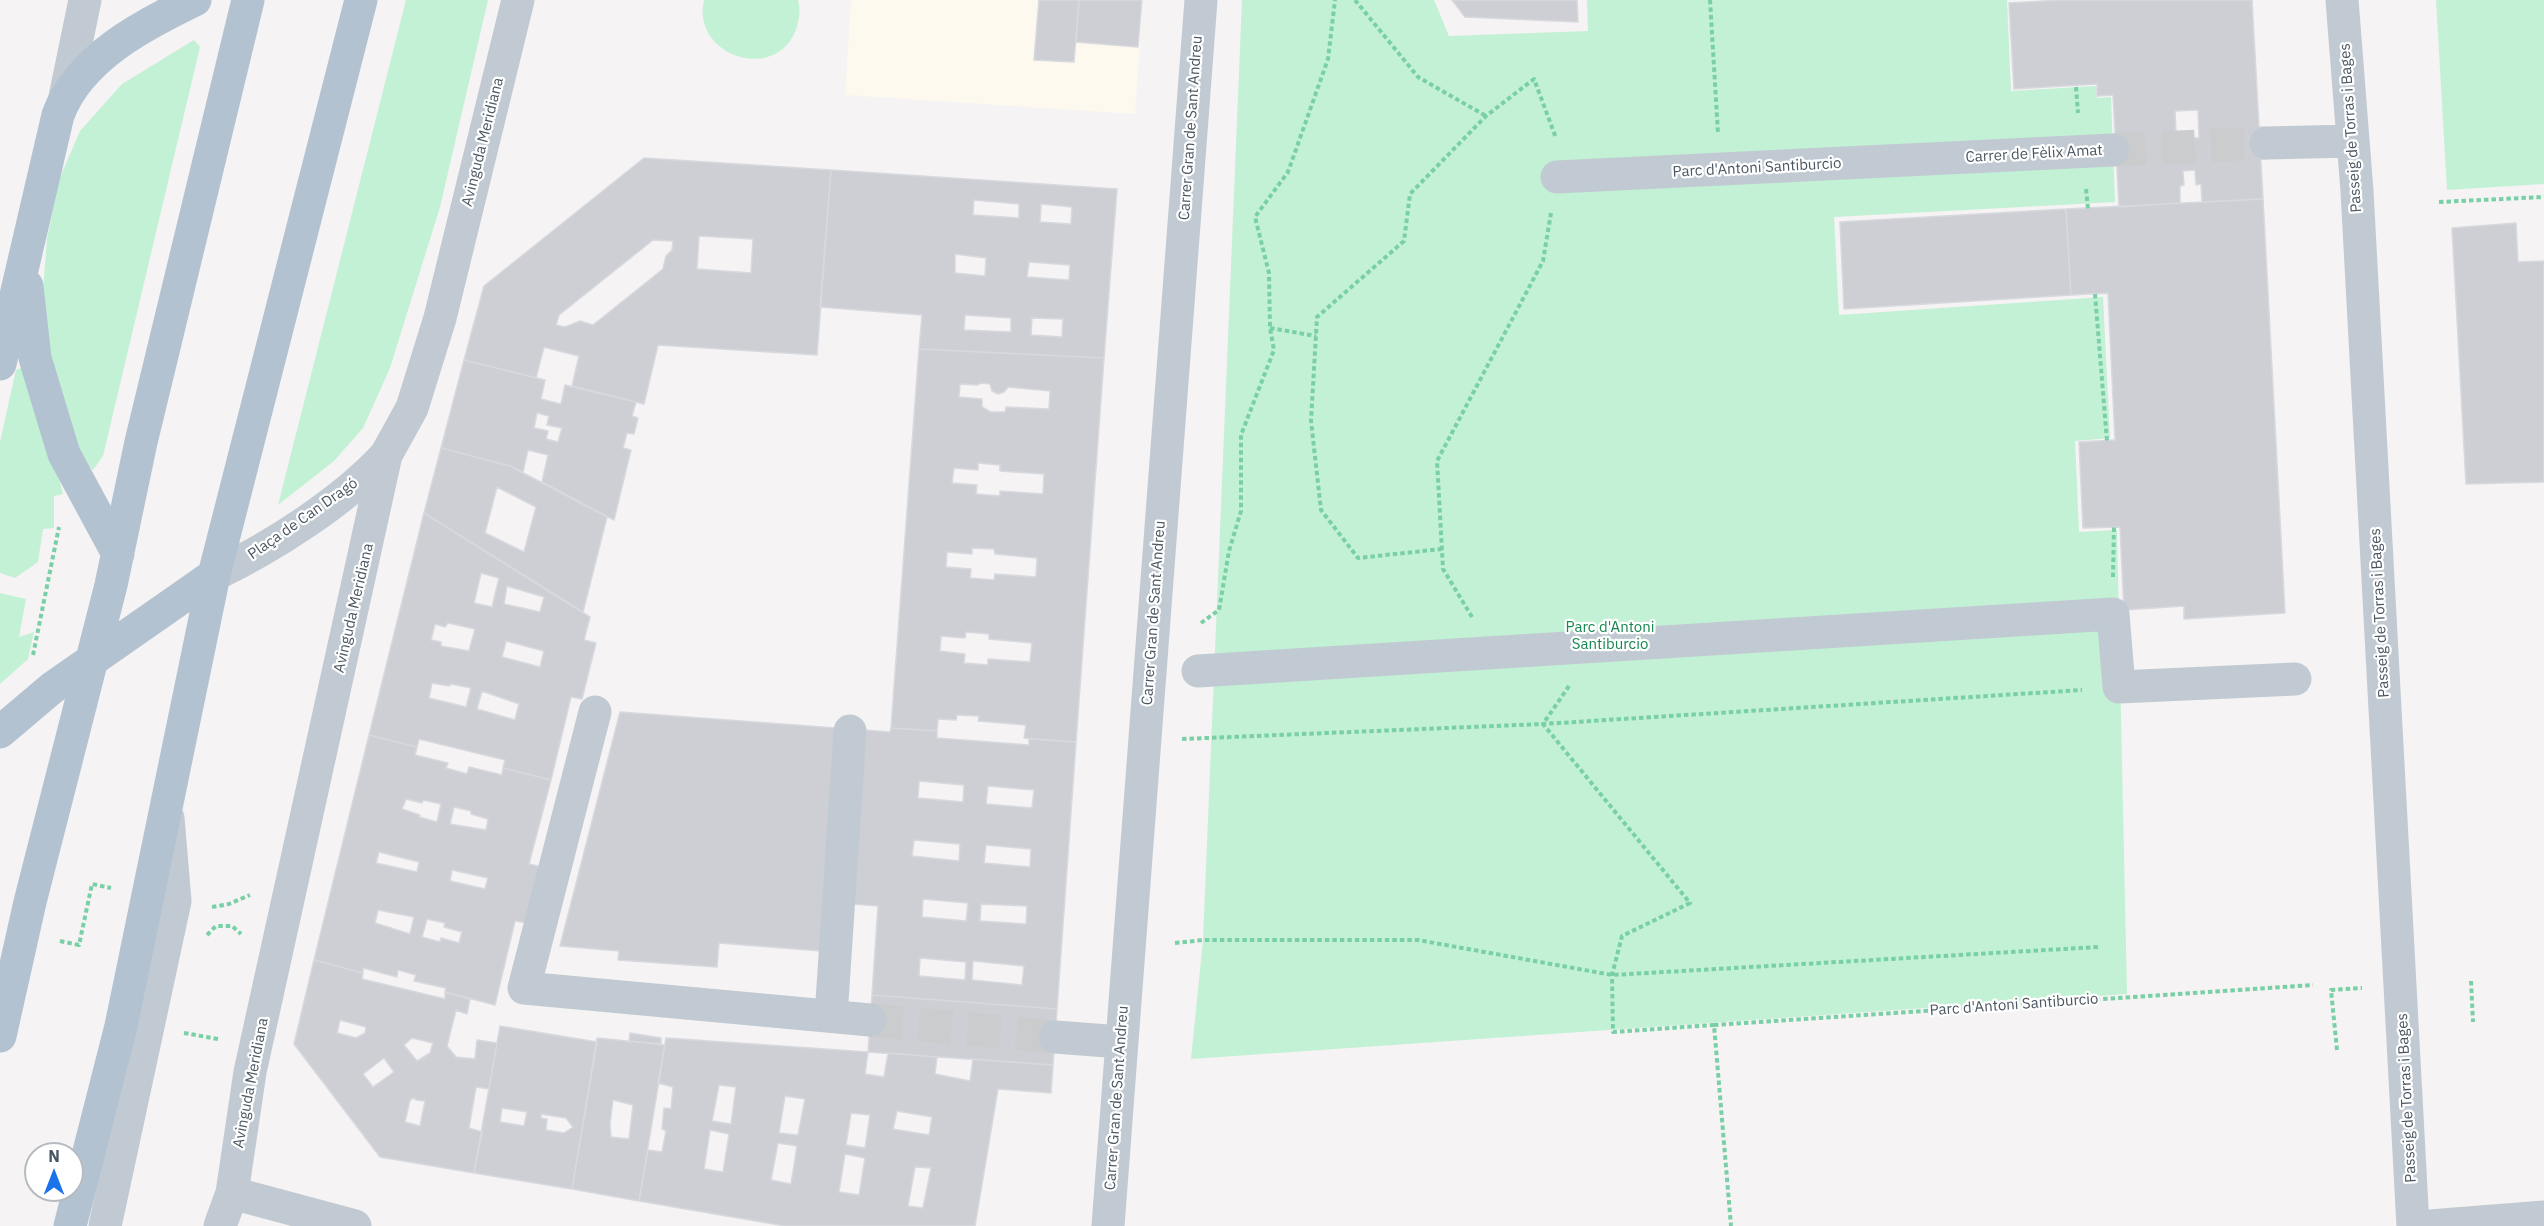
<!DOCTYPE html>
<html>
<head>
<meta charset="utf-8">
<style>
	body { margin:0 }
	#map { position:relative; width:2544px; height:1226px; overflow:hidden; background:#f5f3f3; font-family:"IBM Plex Sans",sans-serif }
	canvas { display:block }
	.north { position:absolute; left:24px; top:1142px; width:60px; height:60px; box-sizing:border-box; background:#fff; border:2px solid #b7bbc0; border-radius:50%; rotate:0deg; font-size:16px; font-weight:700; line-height:24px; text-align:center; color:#4a5661 }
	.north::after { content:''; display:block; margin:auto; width:21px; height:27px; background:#1a73e8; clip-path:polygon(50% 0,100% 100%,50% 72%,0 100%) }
</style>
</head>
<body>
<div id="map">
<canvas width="2544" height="1226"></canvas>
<div class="north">N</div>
</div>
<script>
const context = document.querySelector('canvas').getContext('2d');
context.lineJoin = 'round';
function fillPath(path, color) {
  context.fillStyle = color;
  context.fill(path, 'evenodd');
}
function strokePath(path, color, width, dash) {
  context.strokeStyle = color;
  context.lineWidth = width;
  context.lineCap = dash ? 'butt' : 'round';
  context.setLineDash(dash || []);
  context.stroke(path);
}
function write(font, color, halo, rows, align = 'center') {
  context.font = font + ' "IBM Plex Sans",sans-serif';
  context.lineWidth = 4.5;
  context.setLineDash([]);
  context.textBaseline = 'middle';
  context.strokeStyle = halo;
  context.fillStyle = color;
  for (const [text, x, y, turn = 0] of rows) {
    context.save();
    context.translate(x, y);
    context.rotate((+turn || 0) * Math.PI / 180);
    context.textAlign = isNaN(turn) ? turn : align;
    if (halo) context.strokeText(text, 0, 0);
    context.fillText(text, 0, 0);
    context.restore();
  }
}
const commercial = new Path2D(`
	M 851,0 L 1143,0 L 1135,114 L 845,95 Z`);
const green = new Path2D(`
	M 406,0 L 488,0 L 440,207 L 390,368 L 363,428 L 334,461 L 278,505 Z
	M 704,0 L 798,0 C 801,11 799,22 795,32 C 773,83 691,55 704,0 Z
	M 1242,0 L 1434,0 L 1449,36 L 1588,31 L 1587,0 L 2007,0 L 2011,91 L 2096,86 L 2097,98 L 2111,97 L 2115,202 L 1834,217 L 1839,315 L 2103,297 L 2110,438 L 2075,441 L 2079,532 L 2117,530 L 2127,994 L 1191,1059 L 1203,940 Z
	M 2436,0 L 2544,0 L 2544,184 L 2447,190 Z
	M 194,40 L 200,47 L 103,456 L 93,470 L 84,463 L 65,420 L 41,317 L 47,239 L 59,180 L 80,131 L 122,84 Z
	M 23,367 L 57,470 L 63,494 L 54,496 L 54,528 L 43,529 L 38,562 L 15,578 L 0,573 L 0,442 L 16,370 Z
	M 0,593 L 26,599 L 19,637 L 34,632 L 28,659 L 0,684 Z`);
const building = new Path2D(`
	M 1039,0 L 1079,0 L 1074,62 L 1034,60 Z
	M 1079,0 L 1142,0 L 1138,47 L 1076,42 Z
	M 1452,0 L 1577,0 L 1578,22 L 1465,17 Z
	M 2062,0 L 2252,0 L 2263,199 L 2202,202 L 2201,184 L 2196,185 L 2195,170 L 2183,171 L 2184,185 L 2180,186 L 2180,203 L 2119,207 L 2113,95 L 2097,96 L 2097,84 L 2014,89 L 2009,3 ZM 2198,110 L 2199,138 L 2194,138 L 2194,152 L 2177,153 L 2175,111 Z
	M 644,158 L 831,170 L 817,355 L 658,345 L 644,404 L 572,386 L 579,356 L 555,350 L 544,347 L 536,378 L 464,360 L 484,286 ZM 699,236 L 753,239 L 751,273 L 697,269 ZM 653,240 L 673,241 L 672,250 L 666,256 L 663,269 L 593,325 L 580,321 L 565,327 L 556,325 L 559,315 Z
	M 831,170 L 1117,189 L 1104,358 L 919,349 L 922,315 L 820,307 ZM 974,200 L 1019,204 L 1019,218 L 973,215 ZM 1041,204 L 1072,207 L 1071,224 L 1040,222 ZM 955,254 L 986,258 L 985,276 L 955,273 ZM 1029,262 L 1070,265 L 1069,280 L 1027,277 ZM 965,315 L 1011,318 L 1011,332 L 964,330 ZM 1032,318 L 1063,319 L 1062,337 L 1031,335 Z
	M 2263,199 L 2285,613 L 2184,619 L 2184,606 L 2124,610 L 2120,527 L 2083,528 L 2079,442 L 2115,440 L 2108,293 L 2071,295 L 2066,209 Z
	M 2066,209 L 2071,295 L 1844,309 L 1840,222 Z
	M 2516,223 L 2518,262 L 2544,261 L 2544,482 L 2466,484 L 2452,228 Z
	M 919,349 L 1104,358 L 1076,742 L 1024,738 L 1026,725 L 978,721 L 979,716 L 957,715 L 956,720 L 938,719 L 937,731 L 891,728 ZM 981,383 L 990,384 L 992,391 L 998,394 L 1004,392 L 1008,387 L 1050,391 L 1049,409 L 1006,407 L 1005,412 L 991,412 L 982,407 L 982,399 L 959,397 L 960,384 L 977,385 ZM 978,463 L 1000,465 L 1000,471 L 1044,474 L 1043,494 L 1000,491 L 1000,496 L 976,494 L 977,485 L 952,483 L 954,468 L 978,470 ZM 972,548 L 994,549 L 995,554 L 1037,558 L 1036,577 L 995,574 L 994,580 L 970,578 L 971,569 L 946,567 L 947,552 L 972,554 ZM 966,632 L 989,634 L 989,639 L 1032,643 L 1030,662 L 988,659 L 988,665 L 964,663 L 965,654 L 940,651 L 941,636 L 965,638 Z
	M 464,360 L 545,380 L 541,399 L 561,404 L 565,385 L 636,402 L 632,416 L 638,418 L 634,434 L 627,433 L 623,448 L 631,450 L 614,520 L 542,482 L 548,455 L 528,450 L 523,472 L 510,466 L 441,448 ZM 537,413 L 549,416 L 547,425 L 562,428 L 558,442 L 546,439 L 548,431 L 534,428 Z
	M 441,448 L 510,466 L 607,517 L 583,612 L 424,513 ZM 497,487 L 536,507 L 524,552 L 485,533 Z
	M 424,513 L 590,617 L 584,640 L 596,643 L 582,699 L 571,697 L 551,780 L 503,768 L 505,760 L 419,739 L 417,747 L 369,735 ZM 481,573 L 499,578 L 492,607 L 474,603 ZM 507,586 L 544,597 L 540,612 L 504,604 ZM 448,623 L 475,629 L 469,651 L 441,646 L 441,642 L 431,640 L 435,624 L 445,627 ZM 506,641 L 544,651 L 540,667 L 502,657 ZM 432,683 L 449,686 L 451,684 L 471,688 L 466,707 L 429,698 ZM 482,691 L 519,704 L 515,720 L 477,709 Z
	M 620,712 L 836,728 L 821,951 L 719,943 L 717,967 L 618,960 L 619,951 L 560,946 Z
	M 891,728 L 937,731 L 937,738 L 1029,745 L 1029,739 L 1076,742 L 1057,1009 L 872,995 L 878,906 L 852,904 L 864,730 L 890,732 ZM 919,781 L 964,785 L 963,802 L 918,798 ZM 988,786 L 1034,790 L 1032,808 L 986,804 ZM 914,840 L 960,844 L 959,861 L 912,856 ZM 986,845 L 1031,849 L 1030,867 L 984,863 ZM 923,899 L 968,903 L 966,921 L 922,917 ZM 981,904 L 1027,906 L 1026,924 L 980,921 ZM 920,958 L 966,962 L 965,980 L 919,976 ZM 973,961 L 1024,966 L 1022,985 L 972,980 Z
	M 369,735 L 417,747 L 415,755 L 448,763 L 446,768 L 467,774 L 469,767 L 502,775 L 503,768 L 551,780 L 529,864 L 542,867 L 528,923 L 515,921 L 495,1005 L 445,992 L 446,988 L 414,981 L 416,975 L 398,970 L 397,977 L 363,968 L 363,973 L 314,960 ZM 406,799 L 422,803 L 423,800 L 441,804 L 437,822 L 419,817 L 420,815 L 402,809 ZM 454,807 L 471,811 L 471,814 L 488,819 L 486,830 L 450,824 ZM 379,852 L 419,862 L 417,872 L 376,863 ZM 452,870 L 488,878 L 485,889 L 450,881 ZM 378,910 L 414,917 L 410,934 L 375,923 ZM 427,919 L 445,923 L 444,927 L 462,932 L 459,943 L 441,938 L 440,942 L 422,937 Z
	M 314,960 L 363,973 L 362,979 L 445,999 L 445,992 L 470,999 L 467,1014 L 456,1010 L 447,1046 L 456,1057 L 475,1059 L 477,1040 L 497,1043 L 489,1089 L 476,1087 L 469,1128 L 482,1132 L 474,1173 L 380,1157 L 294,1044 ZM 340,1020 L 366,1027 L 365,1033 L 356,1038 L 337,1033 ZM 412,1038 L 433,1043 L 430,1053 L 417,1061 L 404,1045 ZM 384,1058 L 394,1072 L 373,1087 L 363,1074 ZM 414,1098 L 416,1100 L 425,1101 L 420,1126 L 405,1122 L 410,1100 Z
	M 872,995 L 1057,1009 L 1053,1065 L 868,1052 Z
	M 500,1026 L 597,1042 L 572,1189 L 474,1173 ZM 502,1108 L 527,1112 L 524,1126 L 500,1122 ZM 541,1114 L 566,1118 L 573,1127 L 564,1133 L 546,1130 L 547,1119 L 541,1118 Z
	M 630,1033 L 661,1038 L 661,1044 L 629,1041 Z
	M 597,1038 L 665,1045 L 639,1201 L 572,1189 ZM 613,1100 L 633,1105 L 629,1139 L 611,1137 L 610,1124 Z
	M 666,1038 L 868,1052 L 865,1074 L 884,1077 L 888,1053 L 937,1057 L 935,1074 L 970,1081 L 973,1059 L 1053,1065 L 1051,1093 L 998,1089 L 975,1226 L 785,1226 L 639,1201 L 648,1150 L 662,1152 L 666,1131 L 662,1129 L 664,1108 L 671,1109 L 673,1087 L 658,1083 ZM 719,1085 L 736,1087 L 731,1124 L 712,1121 ZM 785,1096 L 805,1099 L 798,1135 L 779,1133 ZM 897,1111 L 932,1117 L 929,1135 L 893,1129 ZM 851,1113 L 870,1115 L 865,1148 L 846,1145 ZM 710,1130 L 729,1134 L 723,1172 L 704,1169 ZM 778,1143 L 797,1146 L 791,1184 L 771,1180 ZM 845,1154 L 865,1158 L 859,1195 L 839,1192 ZM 915,1167 L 931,1168 L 923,1208 L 908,1206 Z`);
const minorTunnel = new Path2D(`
	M 2113,150 L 2266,143
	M 870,1020 L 1055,1037`);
const path = new Path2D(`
	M 1355,0 L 1418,77 L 1486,116
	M 1710,0 L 1718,133
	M 2076,87 L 2078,113
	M 2086,189 L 2088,209
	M 2439,202 L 2544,197
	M 2095,294 L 2107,441
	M 1270,328 L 1316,336
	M 1442,549 L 1358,558 L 1321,510 L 1311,421 L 1317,317 L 1404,241 L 1410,194 L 1486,116 L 1534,79 L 1556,138
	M 2113,577 L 2114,527
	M 1472,617 L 1443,569 L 1437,461 L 1543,261 L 1551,213
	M 1201,623 L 1219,610 L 1229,551 L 1241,511 L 1241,435 L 1274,350 L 1270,328 L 1269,273 L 1255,217 L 1288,172 L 1328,59 L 1335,0
	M 33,655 L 59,527
	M 1569,686 L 1543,724 L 1690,903 L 1622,936 L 1612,975 L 1613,1032 L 1714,1025 L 1731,1226
	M 1182,739 L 1543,724 L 2082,690
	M 212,907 L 229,904 L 250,895
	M 207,935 L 216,926 L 232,926 L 241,934
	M 60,941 L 79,945 L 92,884 L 111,888
	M 1175,943 L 1203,940 L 1418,940 L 1612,975 L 2098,947
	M 2471,981 L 2473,1022
	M 1714,1025 L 2313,985
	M 184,1033 L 218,1039
	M 2337,1050 L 2331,990 L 2362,988`);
const minor = new Path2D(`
	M 2342,0 L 2357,191 L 2413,1226
	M 65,97 L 85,0
	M 2266,143 L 2352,141
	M 1557,177 L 2113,150
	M 214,575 C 272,547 343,502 386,455
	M 1198,671 L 2113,614 L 2119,687 L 2295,679
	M 595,712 L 524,988 L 870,1020
	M 831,1016 L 850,731
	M 1055,1037 L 1121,1042
	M 232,1193 L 355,1226
	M 105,1226 L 175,901 L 168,818
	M 220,1226 L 232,1193 L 250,1072 L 386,455 L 412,408 L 440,318 L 518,0
	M 1108,1226 L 1201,0
	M 2430,1226 L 2544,1217`);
const major = new Path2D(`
	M 27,286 L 35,358 L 64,454 L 118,554
	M 0,364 L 58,115 C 79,58 143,25 195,0
	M 0,732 L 52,688 L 214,575
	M 0,1036 L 30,902 L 111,585 L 141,442 L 248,0
	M 70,1226 L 121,1026 L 214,575 L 361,0`);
const streetNames = [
	["Carrer Gran de Sant Andreu",1191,128,-86],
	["Passeig de Torras i Bages",2351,128,-94],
	["Avinguda Meridiana",483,142,-76],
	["Carrer de Fèlix Amat",2034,154,-3],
	["Parc d'Antoni Santiburcio",1757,168,-3],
	["Plaça de Can Dragó",303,519,-35],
	["Avinguda Meridiana",354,608,-77],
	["Carrer Gran de Sant Andreu",1154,613,-86],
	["Passeig de Torras i Bages",2380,613,-93],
	["Parc d'Antoni Santiburcio",2014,1005,-4],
	["Avinguda Meridiana",251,1083,-79],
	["Carrer Gran de Sant Andreu",1117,1098,-86],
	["Passeig de Torras i Bages",2407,1098,-93]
];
const parkNames = [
	["Parc d'Antoni",1610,628],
	["Santiburcio",1610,645]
];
fillPath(commercial, '#fdf9ef');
fillPath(green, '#c3f1d5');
fillPath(building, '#cdcfd5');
strokePath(building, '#d7d9de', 1.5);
strokePath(minorTunnel, '#caccce', 33, [33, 16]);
strokePath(path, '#7ad0a6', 4, [4.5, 3]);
strokePath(minor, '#c1cad2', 33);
strokePath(major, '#b3c2d1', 33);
write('15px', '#4a5661', '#fff', streetNames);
write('15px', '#17864f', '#fff', parkNames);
</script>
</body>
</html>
